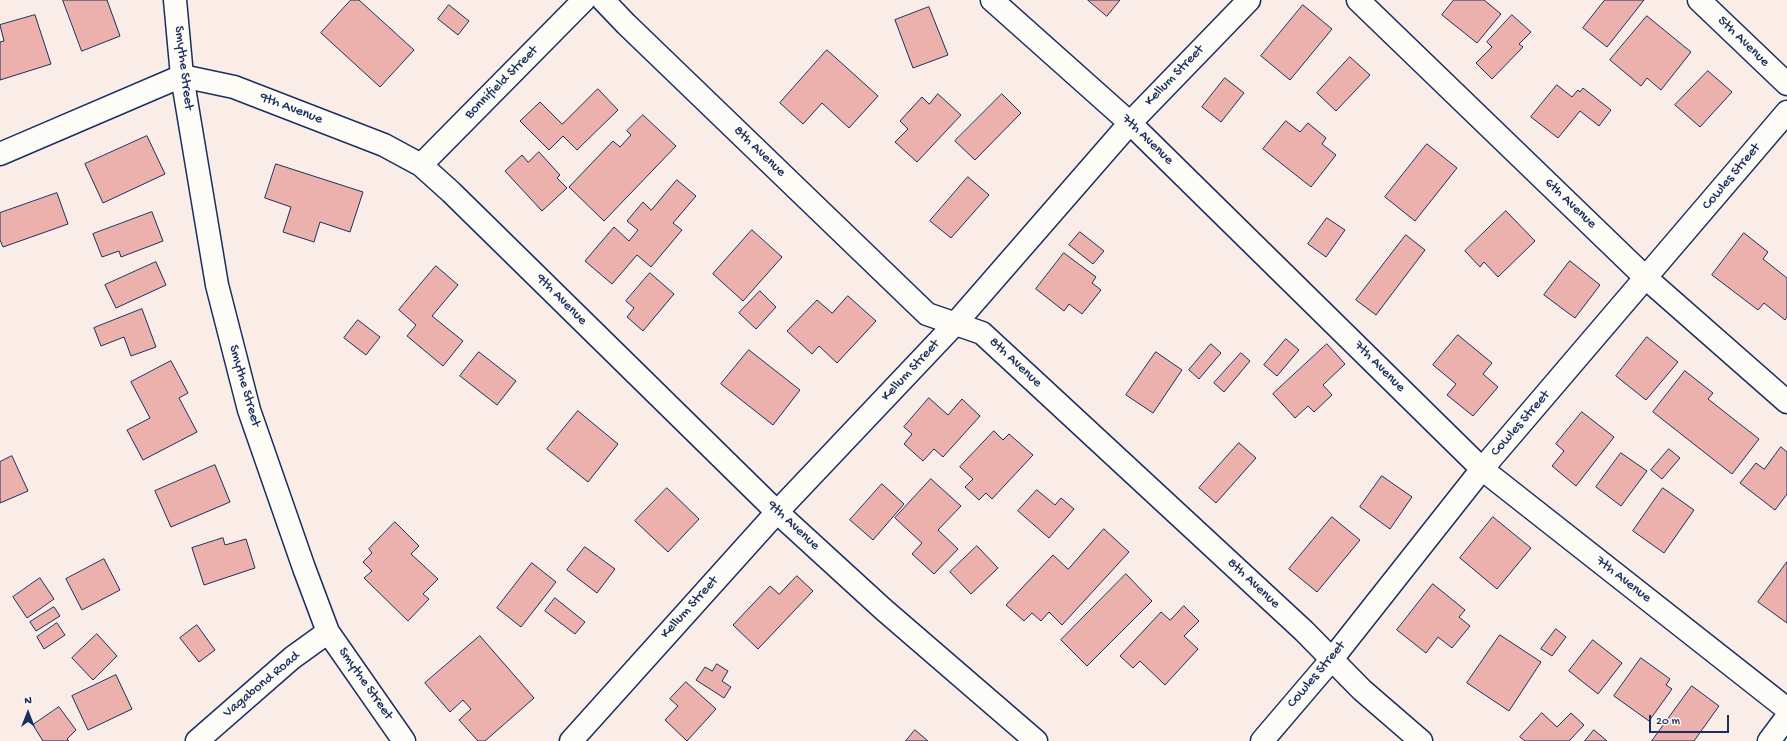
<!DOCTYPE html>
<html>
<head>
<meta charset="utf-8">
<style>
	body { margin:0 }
	#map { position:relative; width:1787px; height:741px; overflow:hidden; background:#faede8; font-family:"Gochi Hand",sans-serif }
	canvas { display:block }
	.north { position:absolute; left:8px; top:693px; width:40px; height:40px; -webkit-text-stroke:3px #fdfcf7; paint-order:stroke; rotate:0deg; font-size:11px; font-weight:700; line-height:16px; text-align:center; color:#1b2f5e }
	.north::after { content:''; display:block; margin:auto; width:14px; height:18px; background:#1b2f5e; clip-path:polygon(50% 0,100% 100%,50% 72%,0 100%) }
	.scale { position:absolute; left:1649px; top:715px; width:80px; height:18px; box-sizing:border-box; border:2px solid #1b2f5e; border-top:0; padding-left:5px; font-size:12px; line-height:14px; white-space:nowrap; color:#1b2f5e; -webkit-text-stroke:3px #fdfcf7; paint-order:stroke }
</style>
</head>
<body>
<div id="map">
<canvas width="1787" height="741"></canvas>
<div class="north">N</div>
<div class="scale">20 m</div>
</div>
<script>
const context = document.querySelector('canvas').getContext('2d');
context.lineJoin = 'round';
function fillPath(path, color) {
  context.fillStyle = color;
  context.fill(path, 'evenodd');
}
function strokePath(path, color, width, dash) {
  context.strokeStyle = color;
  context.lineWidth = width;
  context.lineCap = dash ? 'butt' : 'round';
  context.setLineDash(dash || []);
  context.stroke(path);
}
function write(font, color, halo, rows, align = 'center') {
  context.font = font + ' "Gochi Hand",sans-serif';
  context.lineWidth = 3;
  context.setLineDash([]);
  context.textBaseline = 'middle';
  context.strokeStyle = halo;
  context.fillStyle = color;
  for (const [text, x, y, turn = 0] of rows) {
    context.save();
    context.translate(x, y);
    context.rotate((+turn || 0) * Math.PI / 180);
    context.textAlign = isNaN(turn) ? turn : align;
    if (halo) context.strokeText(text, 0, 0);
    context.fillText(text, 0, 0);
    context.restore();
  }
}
const building = new Path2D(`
	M 63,0 L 107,0 L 120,36 L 82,51 Z
	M 351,0 L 359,0 L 414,50 L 380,87 L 321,33 Z
	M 1088,0 L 1120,0 L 1107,16 Z
	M 1454,0 L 1484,0 L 1501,14 L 1477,43 L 1442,15 Z
	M 1605,0 L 1644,0 L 1607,47 L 1583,28 Z
	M 449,5 L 469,21 L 458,35 L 438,19 Z
	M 1303,5 L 1332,29 L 1290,80 L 1261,56 Z
	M 929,7 L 948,55 L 913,68 L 895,20 Z
	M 35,15 L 51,64 L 0,80 L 0,42 L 4,41 L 0,25 Z
	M 1512,15 L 1531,32 L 1519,44 L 1523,47 L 1492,79 L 1476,63 L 1492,47 L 1487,42 Z
	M 1647,16 L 1691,52 L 1661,90 L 1647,78 L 1641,86 L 1610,60 Z
	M 827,50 L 878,96 L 849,128 L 822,103 L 803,124 L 780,103 Z
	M 1350,57 L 1370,75 L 1336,111 L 1317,93 Z
	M 1708,71 L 1732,92 L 1700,127 L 1675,105 Z
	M 1225,78 L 1244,93 L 1221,122 L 1202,107 Z
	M 1557,85 L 1572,97 L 1578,90 L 1580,92 L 1583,88 L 1611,110 L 1599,126 L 1580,111 L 1558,138 L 1531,117 Z
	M 598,89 L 618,110 L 577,150 L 563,136 L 549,150 L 520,121 L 540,102 L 562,124 Z
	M 938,94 L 961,115 L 917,162 L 895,142 L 908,129 L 900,121 L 922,97 L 929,104 Z
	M 1002,94 L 1021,113 L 975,160 L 955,141 Z
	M 643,115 L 676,146 L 604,221 L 569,187 L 613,141 L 620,147 L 631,135 L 627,131 Z
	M 1286,121 L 1300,132 L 1308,123 L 1326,138 L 1322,144 L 1336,155 L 1311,187 L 1263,149 Z
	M 147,136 L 165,174 L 103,203 L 85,164 Z
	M 1427,144 L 1457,168 L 1415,221 L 1385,197 Z
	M 539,152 L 560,175 L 557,178 L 567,188 L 542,211 L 505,171 L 522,155 L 528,162 Z
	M 276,164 L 363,192 L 350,232 L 320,222 L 314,242 L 283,232 L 291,207 L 265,198 Z
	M 968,177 L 989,195 L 951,238 L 930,221 Z
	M 677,180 L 696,196 L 673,223 L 682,230 L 651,267 L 637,255 L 612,284 L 585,261 L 614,227 L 629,241 L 638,230 L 627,221 L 643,202 L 651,210 Z
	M 57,193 L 68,224 L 3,247 L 0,240 L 0,213 Z
	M 1506,211 L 1535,241 L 1498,277 L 1484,262 L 1480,267 L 1465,251 Z
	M 152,212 L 163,241 L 121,257 L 119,251 L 102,257 L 93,234 Z
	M 1327,218 L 1345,230 L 1326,257 L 1308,244 Z
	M 752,230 L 782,257 L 743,301 L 713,274 Z
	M 1080,232 L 1104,251 L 1093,264 L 1069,245 Z
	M 1744,233 L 1768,252 L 1763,259 L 1787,278 L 1787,317 L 1785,320 L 1764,303 L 1758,310 L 1712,275 Z
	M 1406,235 L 1425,250 L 1376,315 L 1356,300 Z
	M 1064,253 L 1096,277 L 1092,283 L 1101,290 L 1082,314 L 1069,304 L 1064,311 L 1036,289 Z
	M 1570,261 L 1600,285 L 1575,318 L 1544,295 Z
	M 156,262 L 166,285 L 116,308 L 105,285 Z
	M 436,266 L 458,285 L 432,316 L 463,341 L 443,366 L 407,336 L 416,325 L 399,310 Z
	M 650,273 L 674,294 L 643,331 L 627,317 L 634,308 L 626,301 Z
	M 760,291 L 776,307 L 756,329 L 739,313 Z
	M 848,296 L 876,321 L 837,363 L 819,346 L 812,354 L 787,331 L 817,300 L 832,313 Z
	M 142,309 L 156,347 L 131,356 L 124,337 L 101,346 L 94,328 Z
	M 358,320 L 380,337 L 366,355 L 344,338 Z
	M 1458,335 L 1492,363 L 1483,374 L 1498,387 L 1473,416 L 1447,395 L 1456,384 L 1433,365 Z
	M 1647,337 L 1678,362 L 1646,400 L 1616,376 Z
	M 1286,339 L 1299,350 L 1277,376 L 1264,365 Z
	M 1211,344 L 1221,353 L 1199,379 L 1189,370 Z
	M 1327,344 L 1345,364 L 1323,385 L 1332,395 L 1314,412 L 1308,406 L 1295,418 L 1273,394 Z
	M 749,350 L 800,390 L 773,425 L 721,384 Z
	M 479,352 L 516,381 L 497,405 L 460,376 Z
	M 1156,352 L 1182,370 L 1153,413 L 1126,395 Z
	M 1241,353 L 1250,361 L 1224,392 L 1214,383 Z
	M 171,361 L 188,393 L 179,398 L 197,432 L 143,460 L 127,430 L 150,418 L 131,382 Z
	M 1685,371 L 1713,393 L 1708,399 L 1759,439 L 1732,474 L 1653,412 Z
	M 929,398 L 948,415 L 962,399 L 980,416 L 943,457 L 934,449 L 923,461 L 904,444 L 912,434 L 904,427 Z
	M 578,411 L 618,444 L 588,482 L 547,449 Z
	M 1582,412 L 1614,437 L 1576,486 L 1552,466 L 1564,451 L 1556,444 Z
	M 994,431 L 1003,440 L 1009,434 L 1033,455 L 992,499 L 986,493 L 979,500 L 965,487 L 973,479 L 960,467 Z
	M 1239,443 L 1256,458 L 1216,503 L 1199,488 Z
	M 1781,447 L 1787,452 L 1787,494 L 1775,510 L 1740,483 L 1756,463 L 1764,469 Z
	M 1669,449 L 1680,458 L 1662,479 L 1651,470 Z
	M 1621,453 L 1647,471 L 1621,506 L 1596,487 Z
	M 12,456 L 28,491 L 0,503 L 0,462 Z
	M 215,465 L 230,502 L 171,527 L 155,491 Z
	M 1382,476 L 1412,497 L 1390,529 L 1360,507 Z
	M 931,479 L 961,506 L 938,530 L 958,549 L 934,574 L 912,554 L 922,543 L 895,518 Z
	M 882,484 L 904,504 L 873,540 L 850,520 Z
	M 667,488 L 699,519 L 668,552 L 635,521 Z
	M 1663,488 L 1694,510 L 1664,553 L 1633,531 Z
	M 1037,490 L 1055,505 L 1061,498 L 1074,509 L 1049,538 L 1018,511 Z
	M 1332,517 L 1360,540 L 1317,592 L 1289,569 Z
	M 1493,517 L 1531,548 L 1497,589 L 1460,558 Z
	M 395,522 L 419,546 L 411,554 L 438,579 L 423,594 L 429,599 L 408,621 L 364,578 L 372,571 L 363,562 L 372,553 L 369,549 Z
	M 1104,529 L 1129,552 L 1062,625 L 1049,612 L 1041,621 L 1032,613 L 1024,621 L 1006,605 L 1053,555 L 1068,569 Z
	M 223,538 L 225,545 L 246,539 L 255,568 L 204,585 L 192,548 Z
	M 977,546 L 998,568 L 971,594 L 950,572 Z
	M 585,547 L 615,569 L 597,593 L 567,570 Z
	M 104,559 L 120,590 L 82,610 L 66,579 Z
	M 1787,562 L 1787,623 L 1758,602 Z
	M 532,563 L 556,582 L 521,627 L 497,608 Z
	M 1126,574 L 1152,601 L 1087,666 L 1061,640 Z
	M 797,576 L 813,591 L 758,649 L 733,625 L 770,586 L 779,594 Z
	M 40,578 L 54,599 L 27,618 L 13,597 Z
	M 1433,584 L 1465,610 L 1459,617 L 1470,626 L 1452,648 L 1438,637 L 1426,653 L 1397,630 Z
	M 555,598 L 585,622 L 575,634 L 545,611 Z
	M 1184,606 L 1199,621 L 1184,636 L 1198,649 L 1165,685 L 1140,661 L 1133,668 L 1120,656 L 1161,612 L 1170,620 Z
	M 54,607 L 60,616 L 36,631 L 30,622 Z
	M 57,623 L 65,635 L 44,649 L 37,637 Z
	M 197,625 L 215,650 L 199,662 L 180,638 Z
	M 1556,629 L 1566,637 L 1552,656 L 1541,649 Z
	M 97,634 L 117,656 L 93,680 L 72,658 Z
	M 1500,635 L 1541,662 L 1509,711 L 1467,683 Z
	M 480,636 L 534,698 L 485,741 L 478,741 L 459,720 L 471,709 L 463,700 L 450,712 L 425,683 Z
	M 1593,640 L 1622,663 L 1598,694 L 1569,671 Z
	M 1641,658 L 1670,679 L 1666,685 L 1672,689 L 1649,721 L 1614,696 Z
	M 717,664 L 728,671 L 722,681 L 731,687 L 724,698 L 696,680 L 705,667 L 712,671 Z
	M 116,675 L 132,709 L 88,730 L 72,696 Z
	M 686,682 L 716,709 L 687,741 L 665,720 L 678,706 L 670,699 Z
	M 1692,686 L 1719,706 L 1694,741 L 1652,741 Z
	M 59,707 L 76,730 L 67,739 L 69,741 L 43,741 L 33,725 Z
	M 1542,713 L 1557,727 L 1571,713 L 1584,725 L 1569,741 L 1525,741 L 1520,737 Z
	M 915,730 L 928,741 L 906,741 Z
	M 1594,730 L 1607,741 L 1585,741 Z`);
const street = new Path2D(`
	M 175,0 L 182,76 L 217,285 L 249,410 L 304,568 L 328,632 L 404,741
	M 603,0 L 626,24 L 927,314 L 982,333 L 1304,631 L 1362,690 L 1421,741
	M 992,0 L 1130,123 L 1482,469 L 1787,709
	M 1358,0 L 1646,278 L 1787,402
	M 1699,0 L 1787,84
	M 0,154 L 182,76 L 234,87 L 384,145 L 421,165 L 451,192 L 777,512 L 883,609 L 1036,741
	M 421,165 L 584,0
	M 197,741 L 292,658 L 328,632
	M 571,741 L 777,512 L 955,324 L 1130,123 L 1249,0
	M 1769,741 L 1787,717`);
const secondary = new Path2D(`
	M 1262,741 L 1332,659 L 1482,469 L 1787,112`);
const streetNames = [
	["5th Avenue",1743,42,44],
	["Smythe Street",183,68,83],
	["Kellum Street",1175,76,-46],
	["Bonnifield Street",502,83,-45],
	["9th Avenue",291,109,21],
	["7th Avenue",1147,140,44],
	["8th Avenue",759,152,44],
	["Cowles Street",1732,177,-50],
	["6th Avenue",1570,204,44],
	["9th Avenue",561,300,45],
	["8th Avenue",1015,363,43],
	["7th Avenue",1379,367,45],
	["Kellum Street",911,371,-47],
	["Smythe Street",244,386,74],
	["Cowles Street",1521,424,-49],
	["9th Avenue",793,526,43],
	["7th Avenue",1623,580,38],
	["8th Avenue",1253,584,43],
	["Kellum Street",690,608,-48],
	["Cowles Street",1317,675,-50],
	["Smythe Street",365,684,55],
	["Vagabond Road",262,685,-40]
];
fillPath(building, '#ecb1ac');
strokePath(building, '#1b2f5e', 1);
strokePath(street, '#1b2f5e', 25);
strokePath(secondary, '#1b2f5e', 25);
strokePath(street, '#fdfcf7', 22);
strokePath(secondary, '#fdfcf7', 22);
write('14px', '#1b2f5e', '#fdfcf7', streetNames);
</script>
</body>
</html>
